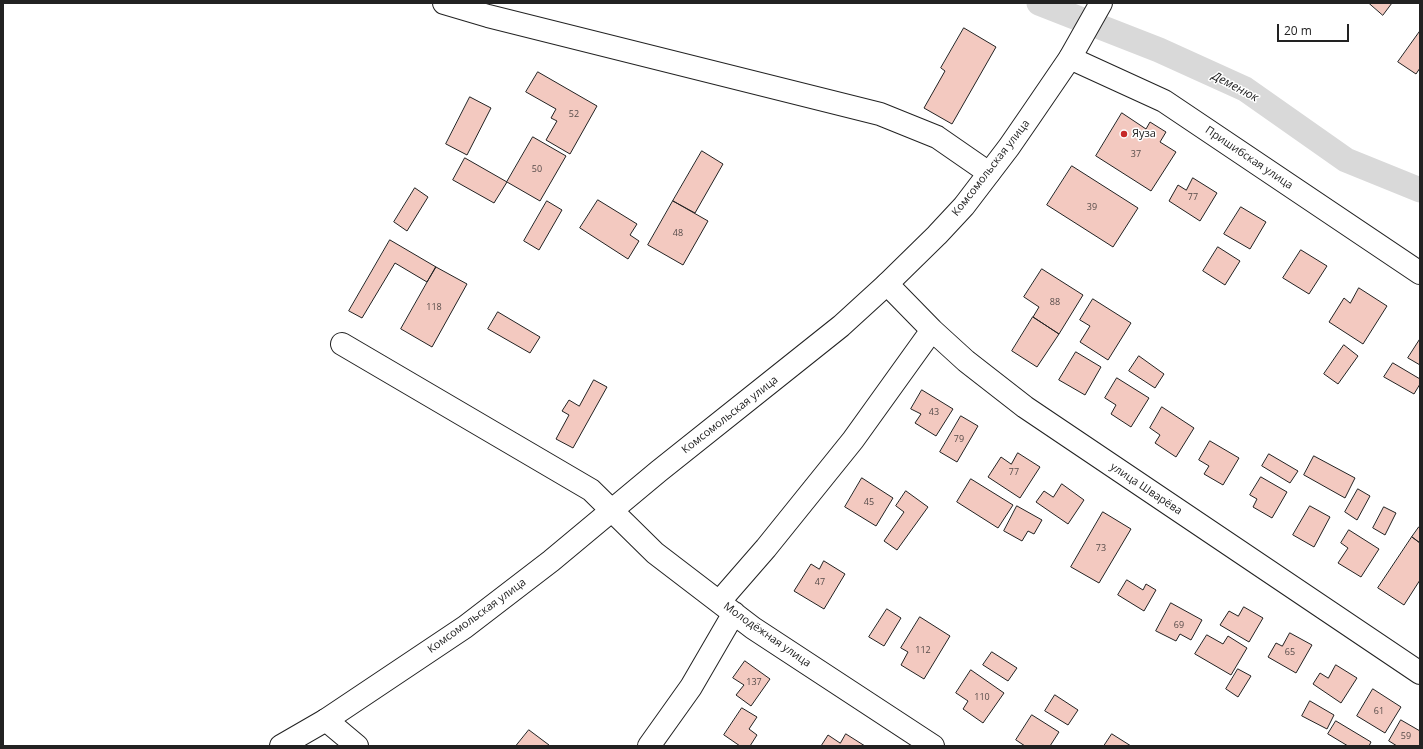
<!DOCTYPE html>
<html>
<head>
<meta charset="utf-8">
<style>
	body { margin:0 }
	#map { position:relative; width:1423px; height:749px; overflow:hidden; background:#fff; font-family:"Open Sans",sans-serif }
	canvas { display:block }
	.frame { position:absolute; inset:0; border:4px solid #222; pointer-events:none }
	.scale { position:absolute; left:1277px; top:24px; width:72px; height:18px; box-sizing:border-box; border:2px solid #222; border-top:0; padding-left:5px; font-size:12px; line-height:14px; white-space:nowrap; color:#222; -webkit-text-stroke:3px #fff; paint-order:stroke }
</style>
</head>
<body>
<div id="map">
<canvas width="1423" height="749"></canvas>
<div class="frame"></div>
<div class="scale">20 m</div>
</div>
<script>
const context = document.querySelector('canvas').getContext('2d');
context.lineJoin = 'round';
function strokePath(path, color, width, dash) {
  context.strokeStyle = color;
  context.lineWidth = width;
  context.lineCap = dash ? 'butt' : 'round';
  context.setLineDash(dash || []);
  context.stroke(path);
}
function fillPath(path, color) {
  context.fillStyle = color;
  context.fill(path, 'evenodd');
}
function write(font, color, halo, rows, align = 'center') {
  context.font = font + ' "Open Sans",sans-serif';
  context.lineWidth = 3;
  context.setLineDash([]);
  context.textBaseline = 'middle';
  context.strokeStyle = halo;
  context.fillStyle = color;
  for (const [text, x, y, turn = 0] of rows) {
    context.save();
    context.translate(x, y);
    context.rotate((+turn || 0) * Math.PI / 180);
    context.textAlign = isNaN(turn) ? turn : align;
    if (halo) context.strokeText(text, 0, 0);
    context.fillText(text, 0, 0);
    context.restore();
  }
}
const canal = new Path2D(`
	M 1039,3 L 1159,50 L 1245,89 L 1346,160 L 1420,190`);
const building = new Path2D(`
	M 1369,3 L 1392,3 L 1383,15 Z
	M 964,28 L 996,47 L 952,124 L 924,108 L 945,71 L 941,68 Z
	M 1420,31 L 1420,68 L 1416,74 L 1398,62 Z
	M 538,72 L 597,106 L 570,154 L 546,140 L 557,121 L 551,118 L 556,109 L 526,92 Z
	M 470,97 L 491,108 L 467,155 L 446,144 Z
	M 1122,113 L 1146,129 L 1150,122 L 1166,132 L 1160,142 L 1176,152 L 1151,191 L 1096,156 Z
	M 533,137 L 566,156 L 540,201 L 507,182 Z
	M 702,151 L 723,164 L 695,213 L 673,201 Z
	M 465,158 L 507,182 L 494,203 L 453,180 Z
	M 1072,166 L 1138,208 L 1113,247 L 1047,205 Z
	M 1193,178 L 1217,193 L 1200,221 L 1169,201 L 1178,185 L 1186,190 Z
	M 415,188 L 428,197 L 407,231 L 394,222 Z
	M 598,200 L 637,224 L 630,235 L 639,241 L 628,259 L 580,228 Z
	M 547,201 L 562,210 L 539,250 L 524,241 Z
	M 673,201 L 708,221 L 683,265 L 648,245 Z
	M 1241,207 L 1266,222 L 1250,249 L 1224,234 Z
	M 390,240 L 436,267 L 427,282 L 395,263 L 362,318 L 349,311 Z
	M 1218,247 L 1240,261 L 1225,285 L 1203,271 Z
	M 1301,250 L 1327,266 L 1309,294 L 1283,278 Z
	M 436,267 L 467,284 L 432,347 L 401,329 Z
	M 1042,269 L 1083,295 L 1059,334 L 1033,317 L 1039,307 L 1024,297 Z
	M 1359,288 L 1387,306 L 1363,344 L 1329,322 L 1344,298 L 1350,303 Z
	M 1093,299 L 1131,323 L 1108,360 L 1080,342 L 1090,326 L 1080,320 Z
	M 498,312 L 540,337 L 530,353 L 488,329 Z
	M 1033,317 L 1059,334 L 1037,367 L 1012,351 Z
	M 1420,339 L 1420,365 L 1408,358 Z
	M 1344,345 L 1358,356 L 1338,384 L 1324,374 Z
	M 1076,352 L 1101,367 L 1085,395 L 1059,380 Z
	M 1139,356 L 1164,374 L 1155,388 L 1129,371 Z
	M 1393,363 L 1420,379 L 1420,384 L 1414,394 L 1384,377 Z
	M 1117,378 L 1149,398 L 1131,427 L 1111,414 L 1116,405 L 1105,398 Z
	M 594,380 L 607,387 L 573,448 L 556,439 L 569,415 L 562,411 L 569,400 L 579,406 Z
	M 922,390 L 953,409 L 936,436 L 915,423 L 921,414 L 911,409 Z
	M 1162,407 L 1194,428 L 1176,457 L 1155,443 L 1160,435 L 1150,428 Z
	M 961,416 L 978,426 L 957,462 L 940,452 Z
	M 1210,441 L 1239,458 L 1223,485 L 1204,474 L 1209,466 L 1199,460 Z
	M 1018,453 L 1040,467 L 1020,498 L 988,477 L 1001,457 L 1011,464 Z
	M 1269,454 L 1298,471 L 1290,483 L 1262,466 Z
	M 1314,456 L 1355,478 L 1345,498 L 1304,475 Z
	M 1261,477 L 1287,492 L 1272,518 L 1253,507 L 1257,499 L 1250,495 Z
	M 862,478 L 893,498 L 876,526 L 845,507 Z
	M 971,479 L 1013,505 L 998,528 L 957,502 Z
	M 1062,484 L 1084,500 L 1068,524 L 1036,502 L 1044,491 L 1053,497 Z
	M 1358,489 L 1370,496 L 1357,520 L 1345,512 Z
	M 906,491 L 928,507 L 897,550 L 884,541 L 904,512 L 896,506 Z
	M 1017,506 L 1042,520 L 1034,534 L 1028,531 L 1022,541 L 1004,531 Z
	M 1310,506 L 1330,517 L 1314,547 L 1293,535 Z
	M 1384,507 L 1396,513 L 1385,535 L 1373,528 Z
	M 1103,512 L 1131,529 L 1099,583 L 1071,567 Z
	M 1419,527 L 1420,527 L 1420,543 L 1412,537 Z
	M 1349,530 L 1379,549 L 1361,577 L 1338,563 L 1348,548 L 1341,543 Z
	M 1412,537 L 1420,543 L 1420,580 L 1404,605 L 1378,588 Z
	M 824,561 L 845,574 L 824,609 L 794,591 L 811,564 L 819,569 Z
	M 1127,580 L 1143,590 L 1146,584 L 1156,590 L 1144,611 L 1118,595 Z
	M 1171,603 L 1202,620 L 1191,640 L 1180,634 L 1176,641 L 1156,631 Z
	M 1244,607 L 1263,618 L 1249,642 L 1220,625 L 1229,611 L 1238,616 Z
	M 887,609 L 901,618 L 884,646 L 869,637 Z
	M 920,617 L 950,636 L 924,679 L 901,665 L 908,652 L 901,648 Z
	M 1290,633 L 1312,645 L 1296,673 L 1268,657 L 1276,643 L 1282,646 Z
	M 1207,635 L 1223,644 L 1228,636 L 1247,648 L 1231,675 L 1195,654 Z
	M 992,652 L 1017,668 L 1008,681 L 983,665 Z
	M 745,661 L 770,679 L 751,706 L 736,695 L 744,685 L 733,678 Z
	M 1336,665 L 1357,678 L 1341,703 L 1313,684 L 1320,673 L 1328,678 Z
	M 1238,669 L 1251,676 L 1238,697 L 1226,689 Z
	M 971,670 L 1004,693 L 983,723 L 963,709 L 968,701 L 956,693 Z
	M 1373,689 L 1401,707 L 1385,733 L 1357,716 Z
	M 1055,695 L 1078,710 L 1068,725 L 1045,711 Z
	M 1310,701 L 1334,715 L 1327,729 L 1302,716 Z
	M 742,708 L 757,717 L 749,729 L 757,735 L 750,746 L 740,746 L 724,735 Z
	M 1032,715 L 1059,732 L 1050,746 L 1025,746 L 1016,740 Z
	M 1401,720 L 1420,731 L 1420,746 L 1397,746 L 1389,741 Z
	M 1336,721 L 1371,742 L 1369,746 L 1348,746 L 1328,734 Z
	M 529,730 L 549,745 L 548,746 L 516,746 Z
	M 846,734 L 865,746 L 821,746 L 828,735 L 840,743 Z
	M 1112,734 L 1131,746 L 1104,746 Z`);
const minor = new Path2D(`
	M 444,3 L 488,16 L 880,114 L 937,137 L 989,173
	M 1070,58 L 1164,101 L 1420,273
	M 887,284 L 932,330 L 966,361 L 1025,407 L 1420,673
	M 342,344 L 591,490 L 655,553 L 753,628 L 933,746
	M 719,602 L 766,548 L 853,440 L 932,330
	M 326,720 L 357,746
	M 649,746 L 691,687 L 734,613`);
const major = new Path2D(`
	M 281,746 L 326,720 L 465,627 L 551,561 L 659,471 L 841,326 L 887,284 L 937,235 L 964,206 L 1009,147 L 1029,118 L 1070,58 L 1101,3`);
const markers = [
	[1124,134,4,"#c62828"]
];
const numberNames = [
	["52",574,114],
	["37",1136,154],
	["50",537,169],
	["77",1193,197],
	["39",1092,207],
	["48",678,233],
	["88",1055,302],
	["118",434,307],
	["43",934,412],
	["79",959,439],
	["77",1014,472],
	["45",869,502],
	["73",1101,548],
	["47",820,582],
	["69",1179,625],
	["112",923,650],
	["65",1290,652],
	["137",754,682],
	["110",982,697],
	["61",1379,711],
	["59",1406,736]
];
const poiNames = [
	["Яуза",1132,134]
];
const streetNames = [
	["Пришибская улица",1249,158,34],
	["Комсомольская улица",991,168,-52],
	["Комсомольская улица",730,415,-38],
	["улица Шварёва",1146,489,34],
	["Комсомольская улица",477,616,-36],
	["Молодёжная улица",767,635,35]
];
const waterNames = [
	["Деменюк",1235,87,28]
];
strokePath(canal, '#d9d9d9', 25);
fillPath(building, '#f3c9c0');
strokePath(building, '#222', 1);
strokePath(minor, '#222', 24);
strokePath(major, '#222', 24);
strokePath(minor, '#fff', 22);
strokePath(major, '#fff', 22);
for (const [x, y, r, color] of markers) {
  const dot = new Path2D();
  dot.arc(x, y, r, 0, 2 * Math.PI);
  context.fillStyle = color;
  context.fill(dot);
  strokePath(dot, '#fff', 1.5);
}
write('9px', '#564c4a', null, numberNames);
write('11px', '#222', '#fff', poiNames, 'left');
write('11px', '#222', '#fff', streetNames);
write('italic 12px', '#222', '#fff', waterNames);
</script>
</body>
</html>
